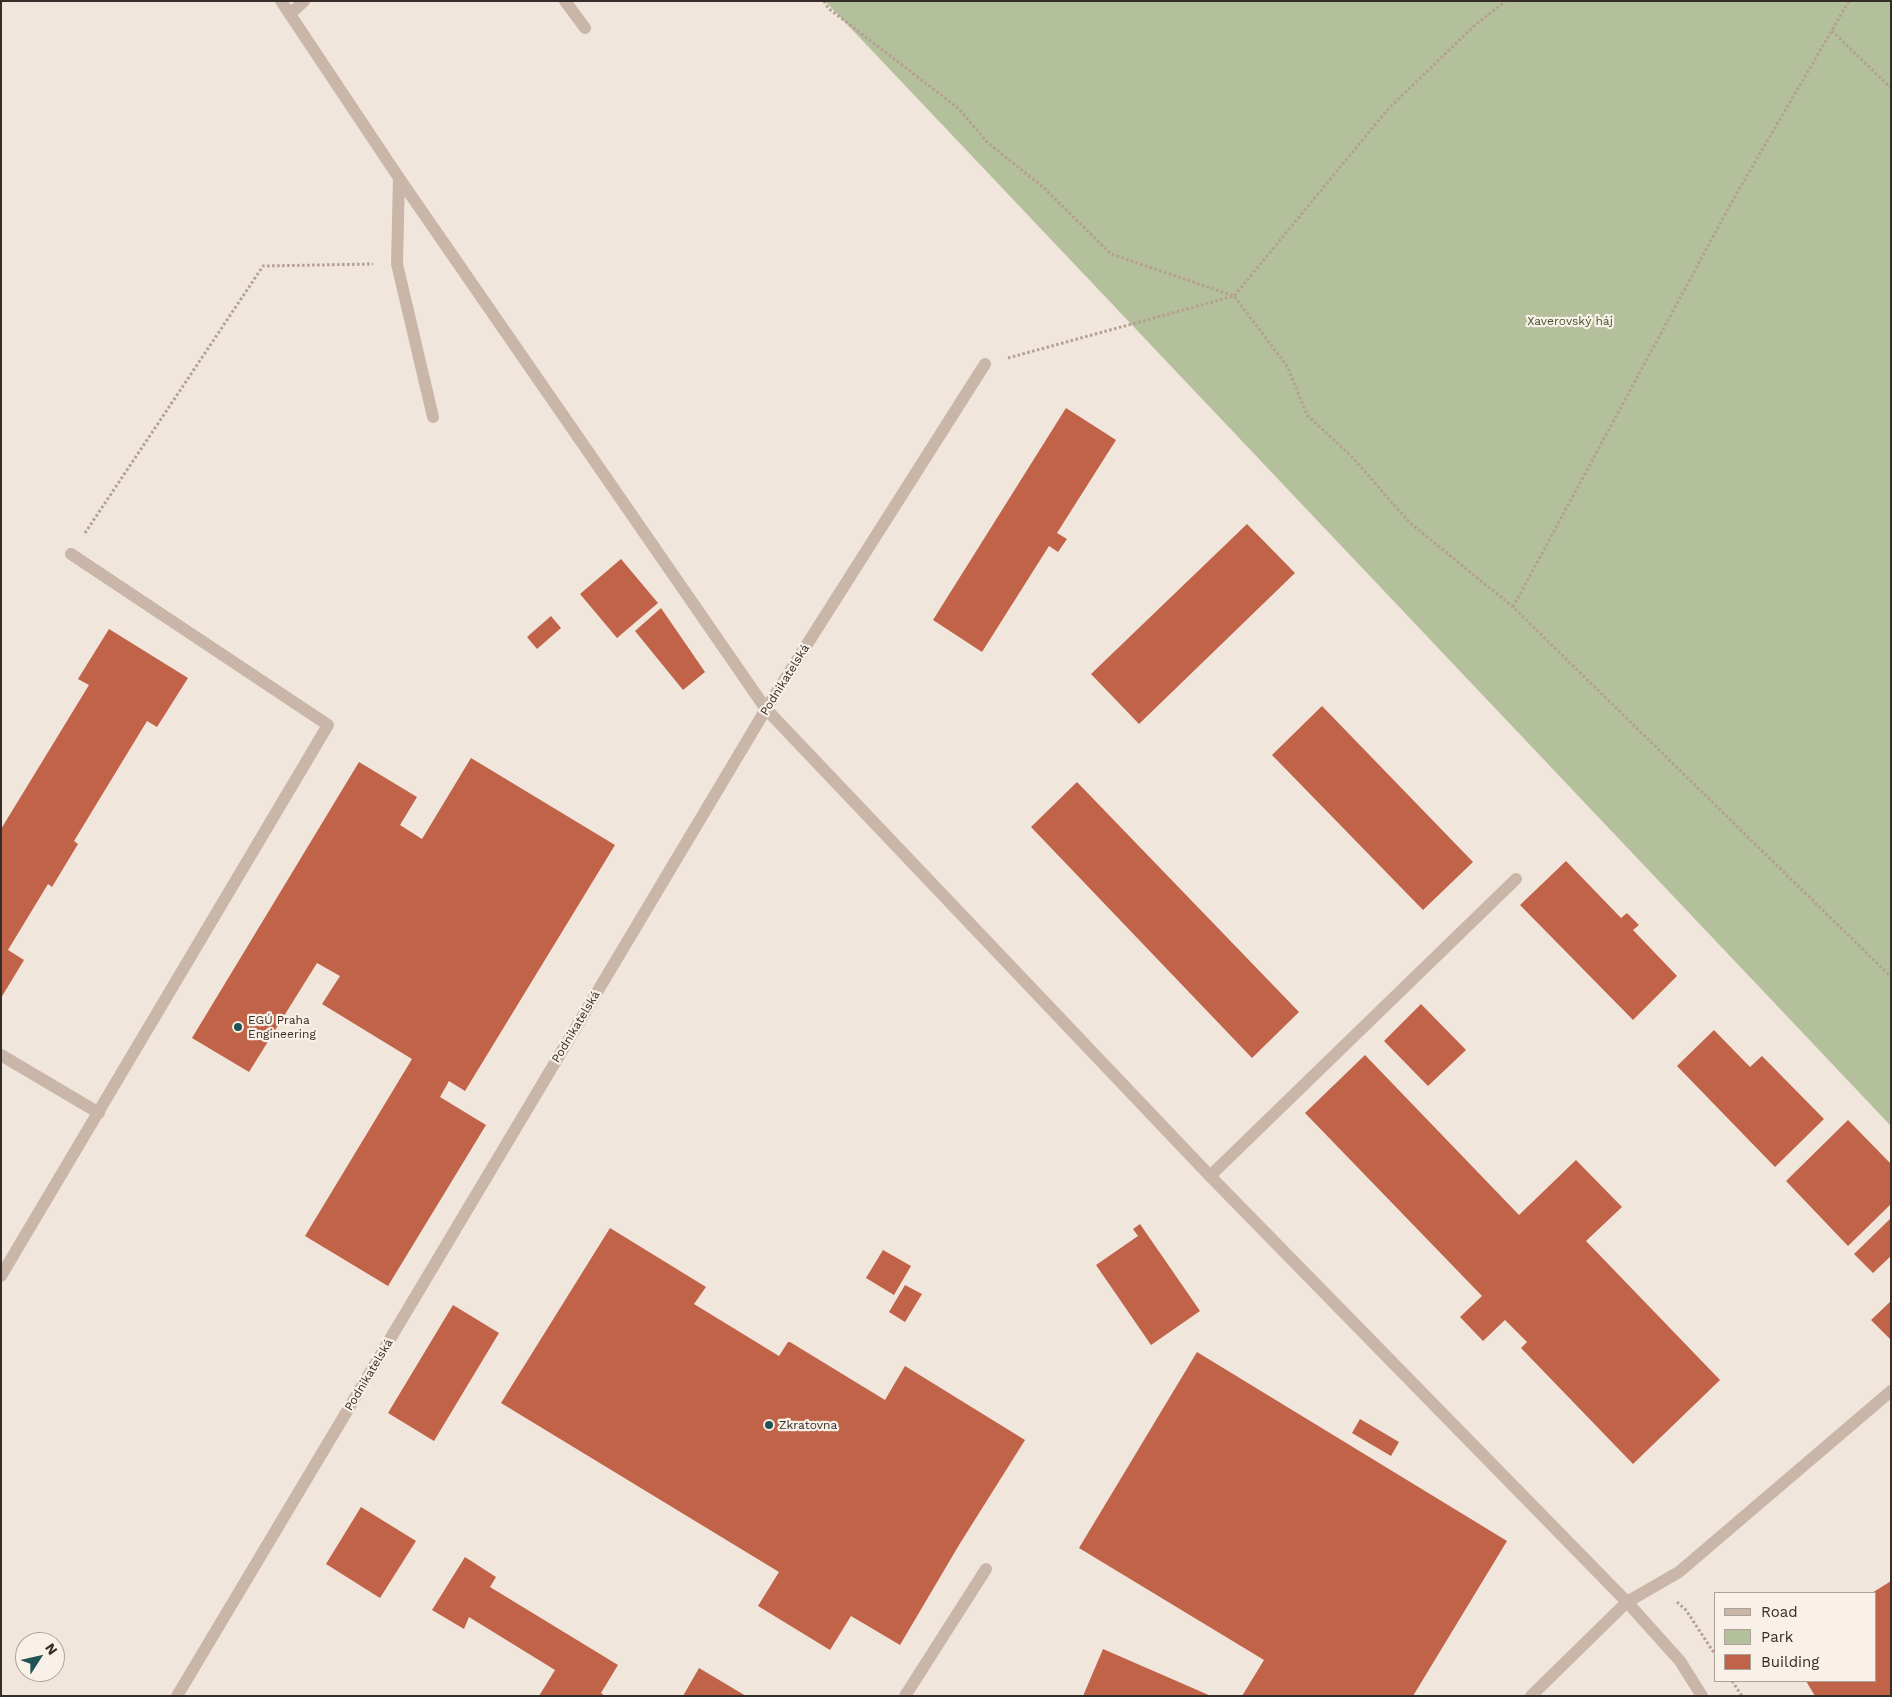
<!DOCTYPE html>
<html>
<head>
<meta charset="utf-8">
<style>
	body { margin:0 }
	#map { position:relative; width:1892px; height:1697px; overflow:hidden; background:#f1e6dc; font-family:"Work Sans",sans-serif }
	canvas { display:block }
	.frame { position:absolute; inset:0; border:2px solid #362c28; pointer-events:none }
	.legend { position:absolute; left:1714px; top:1592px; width:162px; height:90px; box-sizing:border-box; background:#f9f1e8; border:1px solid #aba29b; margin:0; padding:6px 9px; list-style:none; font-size:15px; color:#362c28 }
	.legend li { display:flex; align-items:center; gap:10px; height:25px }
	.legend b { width:25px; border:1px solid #aba29b }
	.north { position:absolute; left:15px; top:1632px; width:50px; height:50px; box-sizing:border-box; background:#f9f1e8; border:1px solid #aba29b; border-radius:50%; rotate:55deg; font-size:14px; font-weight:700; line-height:20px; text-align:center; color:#362c28 }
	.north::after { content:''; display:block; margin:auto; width:18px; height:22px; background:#1f5356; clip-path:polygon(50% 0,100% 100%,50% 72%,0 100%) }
</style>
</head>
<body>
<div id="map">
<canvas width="1892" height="1697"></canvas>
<div class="frame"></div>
<ul class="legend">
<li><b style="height:6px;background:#c9b6a8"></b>Road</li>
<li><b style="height:14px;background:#b4bf9c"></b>Park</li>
<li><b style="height:14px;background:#c16349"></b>Building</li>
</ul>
<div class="north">N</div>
</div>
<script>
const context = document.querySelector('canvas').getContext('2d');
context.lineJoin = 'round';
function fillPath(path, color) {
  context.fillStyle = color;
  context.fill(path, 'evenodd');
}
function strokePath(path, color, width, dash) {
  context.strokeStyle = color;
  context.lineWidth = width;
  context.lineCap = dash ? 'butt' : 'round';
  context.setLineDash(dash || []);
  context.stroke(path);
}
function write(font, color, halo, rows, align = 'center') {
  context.font = font + ' "Work Sans",sans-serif';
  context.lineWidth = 4.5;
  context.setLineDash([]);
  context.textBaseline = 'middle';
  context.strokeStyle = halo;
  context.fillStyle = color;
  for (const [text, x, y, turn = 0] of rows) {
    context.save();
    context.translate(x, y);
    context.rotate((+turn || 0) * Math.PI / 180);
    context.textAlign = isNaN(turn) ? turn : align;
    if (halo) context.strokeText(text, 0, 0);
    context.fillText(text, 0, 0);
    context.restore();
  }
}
const green = new Path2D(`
	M 825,1 L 1891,1 L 1891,1126 Z`);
const building = new Path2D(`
	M 1066,408 L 1116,440 L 1057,533 L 1067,539 L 1058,552 L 1049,546 L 982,652 L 933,620 Z
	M 1247,524 L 1295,573 L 1139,724 L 1091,674 Z
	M 621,559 L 658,603 L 617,638 L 580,594 Z
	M 661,608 L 705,672 L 683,690 L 635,631 Z
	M 551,616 L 561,628 L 537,649 L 527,637 Z
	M 109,629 L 188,678 L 157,727 L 147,721 L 74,841 L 78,844 L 52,887 L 48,884 L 8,950 L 24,960 L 1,998 L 1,829 L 89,685 L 78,679 Z
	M 1322,706 L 1473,862 L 1423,910 L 1272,755 Z
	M 471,758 L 615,845 L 465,1091 L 449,1081 L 440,1097 L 486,1125 L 388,1286 L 305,1236 L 412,1059 L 322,1004 L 340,976 L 317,963 L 249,1072 L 192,1038 L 359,762 L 417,797 L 400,825 L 422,839 Z
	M 1077,782 L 1299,1012 L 1252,1058 L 1031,827 Z
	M 1566,861 L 1621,918 L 1627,913 L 1639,925 L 1633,930 L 1677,976 L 1633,1020 L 1520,905 Z
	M 1421,1004 L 1466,1050 L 1428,1086 L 1384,1041 Z
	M 1714,1030 L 1750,1067 L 1762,1056 L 1824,1119 L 1775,1167 L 1677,1066 Z
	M 1365,1055 L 1519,1215 L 1576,1160 L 1622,1207 L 1586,1241 L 1720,1380 L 1633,1464 L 1521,1348 L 1527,1342 L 1505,1320 L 1483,1341 L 1460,1317 L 1482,1296 L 1305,1113 Z
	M 1848,1120 L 1891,1164 L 1891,1204 L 1848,1246 L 1786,1181 Z
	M 1891,1218 L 1891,1256 L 1873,1273 L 1854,1254 Z
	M 1140,1224 L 1200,1311 L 1151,1345 L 1096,1265 L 1138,1236 L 1133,1229 Z
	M 610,1228 L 706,1287 L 694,1304 L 779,1356 L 788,1342 L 790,1342 L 885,1400 L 905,1366 L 1025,1440 L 959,1545 L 900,1645 L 851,1616 L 830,1650 L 758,1606 L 779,1572 L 501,1403 Z
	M 883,1250 L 911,1266 L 894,1295 L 866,1278 Z
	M 905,1285 L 922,1294 L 905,1322 L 889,1312 Z
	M 1891,1301 L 1891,1340 L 1871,1320 Z
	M 453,1305 L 499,1333 L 434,1441 L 388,1413 Z
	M 1197,1352 L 1507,1541 L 1413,1696 L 1242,1696 L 1264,1660 L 1079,1548 Z
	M 1360,1419 L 1399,1442 L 1391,1456 L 1352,1433 Z
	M 361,1507 L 416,1541 L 380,1598 L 326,1564 Z
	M 465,1557 L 496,1577 L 490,1587 L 618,1665 L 601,1693 L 605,1696 L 539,1696 L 555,1670 L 469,1617 L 464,1629 L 432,1610 Z
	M 1891,1581 L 1891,1696 L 1815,1696 L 1806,1681 L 1876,1681 L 1876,1593 L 1872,1593 Z
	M 1103,1649 L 1211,1696 L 1083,1696 Z
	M 699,1668 L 746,1696 L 683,1696 Z`);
const path = new Path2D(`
	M 824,1 L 828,8 L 958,108 L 988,143 L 1043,187 L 1111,254 L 1234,296 L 1287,366 L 1307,415 L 1353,458 L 1410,523 L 1513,607 L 1891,977
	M 1832,31 L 1891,88
	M 1008,358 L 1234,296 L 1388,109 L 1476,24 L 1506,1
	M 85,533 L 263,266 L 373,264
	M 1513,607 L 1734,198 L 1849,1
	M 1677,1602 L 1686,1610 L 1716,1656
	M 1732,1681 L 1742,1696`);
const minor = new Path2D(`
	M 281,1 L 399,178 L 766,709 L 1210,1176 L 1627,1602 L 1680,1661 L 1702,1696
	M 565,1 L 585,28
	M 290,14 L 304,1
	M 399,178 L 397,264 L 433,417
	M 1,1055 L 99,1113
	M 1210,1176 L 1516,879
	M 1,1276 L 328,725 L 71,554
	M 177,1696 L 766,709 L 985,364
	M 905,1696 L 986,1569
	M 1531,1696 L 1627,1602 L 1679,1572 L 1891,1391`);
const markers = [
	[238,1027,5,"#1f5356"],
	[769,1425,5,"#1f5356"]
];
const parkNames = [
	["Xaverovský háj",1570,321]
];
const streetNames = [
	["Podnikatelská",785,680,-58],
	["Podnikatelská",576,1027,-59],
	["Podnikatelská",369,1375,-59]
];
const poiNames = [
	["EGÚ Praha",248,1020],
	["Engineering",248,1034],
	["Zkratovna",779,1425]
];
fillPath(green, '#b4bf9c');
fillPath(building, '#c16349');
strokePath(path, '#b4a092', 3, [2.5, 2.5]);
strokePath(minor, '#c9b6a8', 12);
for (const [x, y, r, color] of markers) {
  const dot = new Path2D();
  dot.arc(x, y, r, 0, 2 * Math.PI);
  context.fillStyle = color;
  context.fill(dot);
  strokePath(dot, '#f9f1e8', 2);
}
write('12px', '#46532d', '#f9f1e8', parkNames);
write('12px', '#362c28', '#f9f1e8', streetNames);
write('12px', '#362c28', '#f9f1e8', poiNames, 'left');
</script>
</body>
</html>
